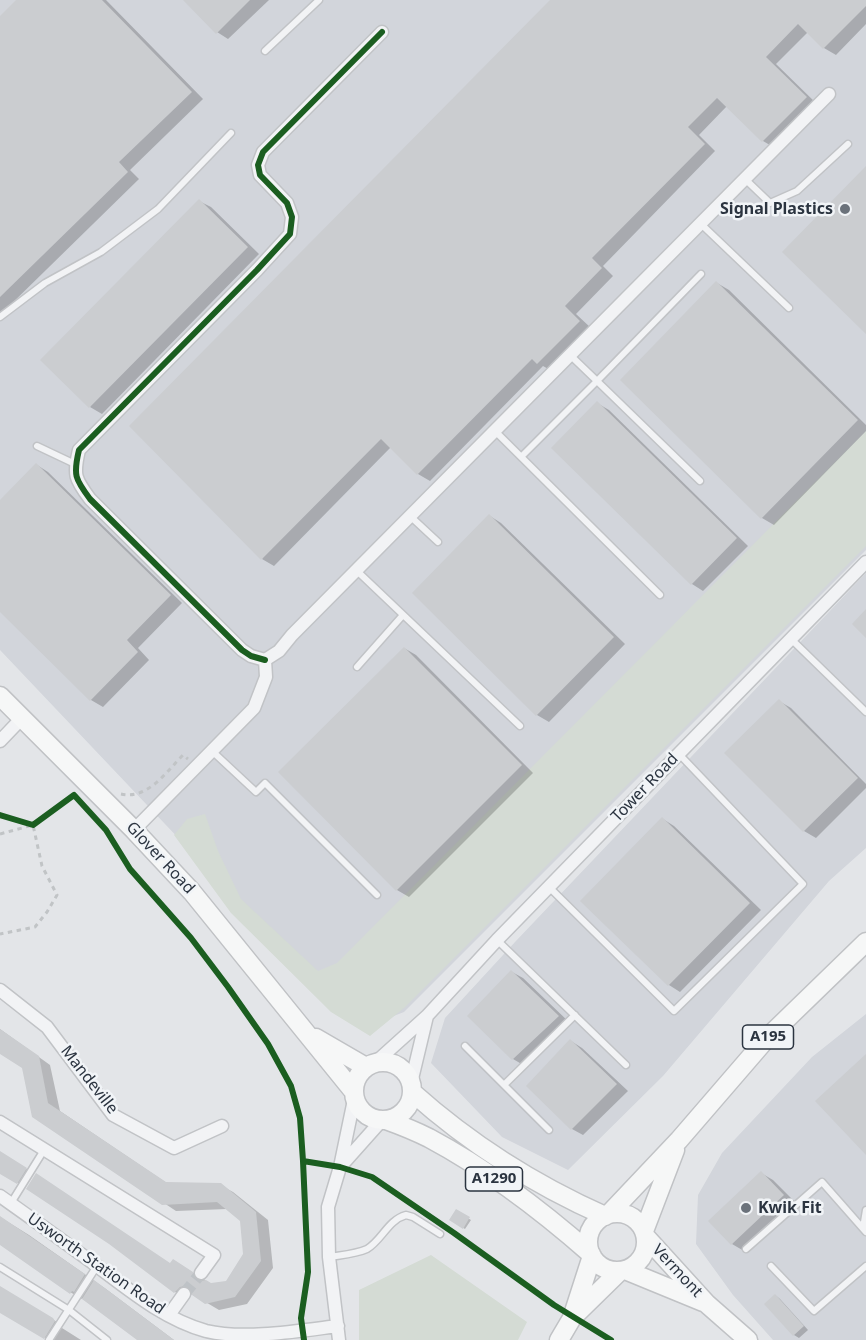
<!DOCTYPE html>
<html>
<head>
<meta charset="utf-8">
<style>
	body { margin:0 }
	canvas { display:block; background:#e3e5e8 }
</style>
</head>
<body>
<canvas width="866" height="1340"></canvas>
<script>
const context = document.querySelector('canvas').getContext('2d');
context.lineJoin = 'round';
function fillPath(path, color) {
  context.fillStyle = color;
  context.fill(path, 'evenodd');
}
function strokePath(path, color, width, dash) {
  context.strokeStyle = color;
  context.lineWidth = width;
  context.lineCap = dash ? 'butt' : 'round';
  context.setLineDash(dash || []);
  context.stroke(path);
}
function write(font, color, halo, rows, align = 'center') {
  context.font = font + ' "Noto Sans",sans-serif';
  context.lineWidth = 5;
  context.setLineDash([]);
  context.textBaseline = 'middle';
  context.strokeStyle = halo;
  context.fillStyle = color;
  for (const [text, x, y, turn = 0] of rows) {
    context.save();
    context.translate(x, y);
    context.rotate((+turn || 0) * Math.PI / 180);
    context.textAlign = isNaN(turn) ? turn : align;
    if (halo) context.strokeText(text, 0, 0);
    context.fillText(text, 0, 0);
    context.restore();
  }
}
const built = new Path2D(`
	M 0,0 L 866,0 L 866,550 L 404,1012 L 368,1026 L 275,940 L 0,650 Z
	M 866,573 L 866,848 L 829,881 L 663,1076 L 568,1170 L 502,1137 L 431,1063 L 445,1018 L 515,942 Z
	M 866,1014 L 866,1340 L 773,1340 L 733,1295 L 696,1244 L 698,1195 L 722,1153 L 812,1057 Z`);
const green = new Path2D(`
	M 866,431 L 866,546 L 404,1008 L 370,1036 L 331,1012 L 231,913 L 174,835 L 187,819 L 205,814 L 218,851 L 241,899 L 318,971 L 337,963 Z
	M 431,1255 L 527,1322 L 518,1340 L 359,1340 L 359,1290 Z`);
const shadow = new Path2D(`
	M 18,0 L 106,0 L 203,99 L 130,170 L 139,179 L 0,315 L 0,18 Z
	M 185,0 L 269,0 L 228,39 L 217,32 Z
	M 552,0 L 866,0 L 866,24 L 836,55 L 824,48 L 808,32 L 776,64 L 818,105 L 775,148 L 763,141 L 727,106 L 699,135 L 715,151 L 603,266 L 613,276 L 576,314 L 591,328 L 550,370 L 543,366 L 430,481 L 418,474 L 391,447 L 274,566 L 262,559 Z
	M 199,201 L 211,207 L 259,254 L 102,414 L 90,407 Z
	M 717,283 L 729,290 L 866,425 L 866,431 L 774,525 L 762,518 L 622,380 Z
	M 597,403 L 609,410 L 748,546 L 703,591 L 692,584 Z
	M 37,465 L 48,472 L 182,603 L 138,648 L 149,660 L 103,707 L 91,700 L 0,610 L 0,502 Z
	M 490,516 L 501,523 L 625,644 L 549,722 L 537,715 L 414,593 Z
	M 404,648 L 416,655 L 533,773 L 409,897 L 397,890 L 280,772 Z
	M 779,701 L 791,708 L 866,784 L 866,788 L 816,838 L 804,831 L 727,753 Z
	M 663,819 L 674,826 L 761,910 L 680,992 L 669,985 Z
	M 512,972 L 523,978 L 570,1023 L 525,1066 L 513,1059 Z
	M 0,1029 L 50,1065 L 60,1111 L 168,1184 L 220,1185 L 233,1192 L 268,1220 L 273,1268 L 247,1304 L 219,1310 L 192,1294 L 187,1299 L 175,1292 L 110,1242 L 171,1265 L 173,1261 L 211,1284 L 227,1282 L 245,1255 L 242,1220 L 227,1209 L 176,1211 L 33,1116 L 23,1067 L 0,1052 Z
	M 571,1041 L 582,1048 L 628,1091 L 583,1135 L 572,1129 Z
	M 1,1153 L 31,1172 L 23,1186 L 0,1172 Z
	M 761,1173 L 773,1180 L 795,1202 L 744,1251 L 732,1244 Z
	M 456,1211 L 471,1220 L 465,1229 L 451,1220 Z
	M 0,1217 L 29,1235 L 106,1289 L 174,1340 L 140,1340 L 83,1298 L 82,1299 L 70,1292 L 0,1243 Z
	M 0,1288 L 62,1325 L 62,1328 L 81,1340 L 49,1340 L 0,1311 Z
	M 775,1295 L 780,1299 L 808,1330 L 799,1338 L 794,1335 Z`);
const building = new Path2D(`
	M 16,0 L 102,0 L 192,92 L 119,162 L 128,172 L 0,297 L 0,16 Z
	M 183,0 L 250,0 L 216,34 Z
	M 550,0 L 866,0 L 866,6 L 823,49 L 798,24 L 766,57 L 807,97 L 762,142 L 717,98 L 688,127 L 705,144 L 592,258 L 602,268 L 565,306 L 580,321 L 537,364 L 532,359 L 417,475 L 381,439 L 261,560 L 129,426 Z
	M 866,166 L 866,334 L 782,252 Z
	M 199,199 L 248,247 L 89,408 L 40,360 Z
	M 716,281 L 858,420 L 761,519 L 620,380 Z
	M 597,401 L 737,538 L 691,585 L 551,448 Z
	M 36,463 L 171,595 L 127,640 L 138,652 L 90,701 L 0,612 L 0,500 Z
	M 489,514 L 614,637 L 536,716 L 412,593 Z
	M 866,609 L 866,638 L 852,624 Z
	M 404,647 L 522,765 L 396,891 L 278,772 Z
	M 779,699 L 858,778 L 803,832 L 724,753 Z
	M 662,817 L 750,903 L 668,986 L 580,901 Z
	M 511,970 L 559,1016 L 512,1060 L 467,1016 Z
	M 0,1029 L 39,1056 L 48,1103 L 166,1182 L 221,1183 L 256,1212 L 261,1261 L 235,1297 L 205,1304 L 192,1295 L 191,1290 L 185,1286 L 180,1287 L 174,1293 L 109,1244 L 26,1189 L 36,1173 L 170,1263 L 173,1259 L 193,1272 L 194,1277 L 200,1281 L 206,1280 L 211,1283 L 226,1281 L 243,1254 L 240,1221 L 217,1202 L 162,1205 L 32,1117 L 22,1068 L 0,1054 Z
	M 570,1039 L 617,1084 L 571,1130 L 526,1086 Z
	M 866,1054 L 866,1155 L 815,1101 Z
	M 0,1151 L 27,1168 L 17,1184 L 0,1174 Z
	M 761,1171 L 784,1195 L 731,1245 L 708,1221 Z
	M 456,1209 L 470,1217 L 463,1229 L 449,1220 Z
	M 0,1216 L 85,1274 L 74,1292 L 72,1291 L 70,1294 L 0,1245 Z
	M 94,1280 L 174,1340 L 137,1340 L 82,1299 Z
	M 0,1286 L 53,1318 L 55,1321 L 44,1339 L 0,1313 Z
	M 775,1294 L 804,1326 L 793,1336 L 764,1304 Z`);
const minorTunnel = new Path2D(`
	M 184,1294 L 201,1273`);
const path = new Path2D(`
	M 121,794 C 148,800 167,771 183,755 L 188,759
	M 0,834 L 33,825 L 42,866 L 57,895 L 47,912 L 35,927 L 0,934`);
const service = new Path2D(`
	M 265,51 L 319,0
	M 745,179 L 770,203 L 797,191 L 848,144
	M 701,224 L 789,308
	M 0,317 L 45,283 L 101,252 L 158,209 L 231,133
	M 570,355 L 597,381 L 701,274
	M 495,431 L 660,595
	M 37,446 L 75,464
	M 521,457 L 597,381 L 700,481
	M 410,516 L 438,542
	M 356,570 L 520,726
	M 791,639 L 866,712
	M 357,667 L 403,615
	M 212,751 L 256,792 L 265,783 L 377,895
	M 549,887 L 674,1011 L 803,884 L 679,754
	M 497,940 L 626,1065
	M 465,1046 L 549,1130
	M 505,1084 L 575,1015
	M 11,1203 L 44,1150
	M 863,1228 L 866,1210
	M 746,1249 L 822,1182 L 866,1232
	M 329,1257 C 341,1255 356,1254 367,1249 C 382,1240 388,1220 406,1215 L 413,1217 L 440,1234
	M 771,1266 L 814,1311 L 866,1266
	M 0,1267 L 69,1310 L 107,1340
	M 49,1340 L 97,1266`);
const minor = new Path2D(`
	M 265,660 L 251,656 L 242,650 L 90,499 C 75,479 73,475 79,450 L 257,270 L 290,234 L 292,217 L 287,203 L 260,175 L 258,165 L 263,152 L 382,32
	M 265,660 L 279,651 L 292,635 L 829,94
	M 0,741 L 22,718
	M 134,830 L 254,708 L 266,677 L 265,660
	M 0,990 L 47,1027 L 113,1115 L 174,1148 L 222,1126
	M 376,1062 L 427,1016 L 497,940 L 866,562
	M 411,1083 L 427,1016
	M 0,1122 L 214,1255 L 201,1273
	M 341,1166 L 382,1120
	M 0,1196 C 31,1218 62,1240 93,1263 C 128,1289 163,1319 206,1331 C 244,1340 298,1331 338,1326
	M 169,1315 L 184,1294
	M 339,1340 L 329,1257 L 328,1207 L 340,1167 L 355,1095`);
const primary = new Path2D(`
	M 0,696 L 134,830 L 192,892 L 354,1092
	M 316,1038 L 366,1067
	M354 1091a29 29 0 1 1 58 0a29 29 0 1 1-58 0Z
	M 412,1092 C 469,1143 535,1185 605,1216
	M 386,1120 C 400,1125 415,1131 429,1138 C 487,1169 541,1210 591,1254
	M588 1242a29 29 0 1 1 58 0a29 29 0 1 1-58 0Z
	M 609,1214 L 679,1140 L 767,1038 L 866,942
	M 644,1231 L 675,1150
	M 646,1237 L 707,1304 L 748,1340
	M 625,1270 L 703,1302
	M 574,1316 L 620,1271
	M 559,1340 L 572,1318 L 592,1256`);
const cycleway = new Path2D(`
	M 265,660 L 251,656 L 242,650 L 90,499 C 75,479 73,475 79,450 L 257,270 L 290,234 L 292,217 L 287,203 L 260,175 L 258,165 L 263,152 L 382,32
	M 0,815 L 33,825 L 74,795 L 106,830 L 130,869 L 191,938 L 228,987 L 268,1044 L 291,1086 L 300,1118 L 303,1161 L 308,1272 L 301,1318 L 304,1340
	M 303,1161 L 340,1167 L 372,1177 L 454,1233 L 554,1305 L 611,1340`);
const markers = [
	[845,209,6,"#6b727b"],
	[746,1208,6,"#6b727b"]
];
const shields = [
	[768,1037,51],
	[494,1179,57]
];
const shieldNames = [
	["A195",768,1037],
	["A1290",494,1179]
];
const poiNames = [
	["Signal Plastics",833,209],
	["Kwik Fit",758,1208,"left"]
];
const streetNames = [
	["Tower Road",645,788,-46],
	["Glover Road",160,858,47],
	["Mandeville",89,1080,52],
	["Usworth Station Road",96,1264,35],
	["Vermont",677,1271,47]
];
fillPath(built, '#d2d5db');
fillPath(green, '#d4dbd4');
fillPath(shadow, '#0003');
fillPath(building, '#cbcdd0');
strokePath(minorTunnel, '#bec2c6', 12, [12, 6]);
strokePath(service, '#c1c3c6', 9);
strokePath(minor, '#c1c3c6', 15);
strokePath(primary, '#c0c2c5', 21);
strokePath(path, '#c1c4c6', 3, [4.5, 4.5]);
strokePath(service, '#f2f3f5', 6);
strokePath(minor, '#f2f3f5', 12);
strokePath(primary, '#f6f7f7', 18);
strokePath(cycleway, '#1b5e20', 6);
for (const [x, y, r, color] of markers) {
  const dot = new Path2D();
  dot.arc(x, y, r, 0, 2 * Math.PI);
  context.fillStyle = color;
  context.fill(dot);
  strokePath(dot, '#f1f4f7', 2);
}
for (const [x, y, w] of shields) {
  const box = new Path2D();
  box.roundRect(x - w / 2, y - 12, w, 24, 4.5);
  context.fillStyle = '#f1f4f7';
  context.fill(box);
  strokePath(box, '#2b3440', 1.5);
}
write('bold 15px', '#2b3440', null, shieldNames);
write('bold 16px', '#2b3440', '#f1f4f7', poiNames, 'right');
write('16px', '#2b3440', '#f1f4f7', streetNames);
</script>
</body>
</html>
